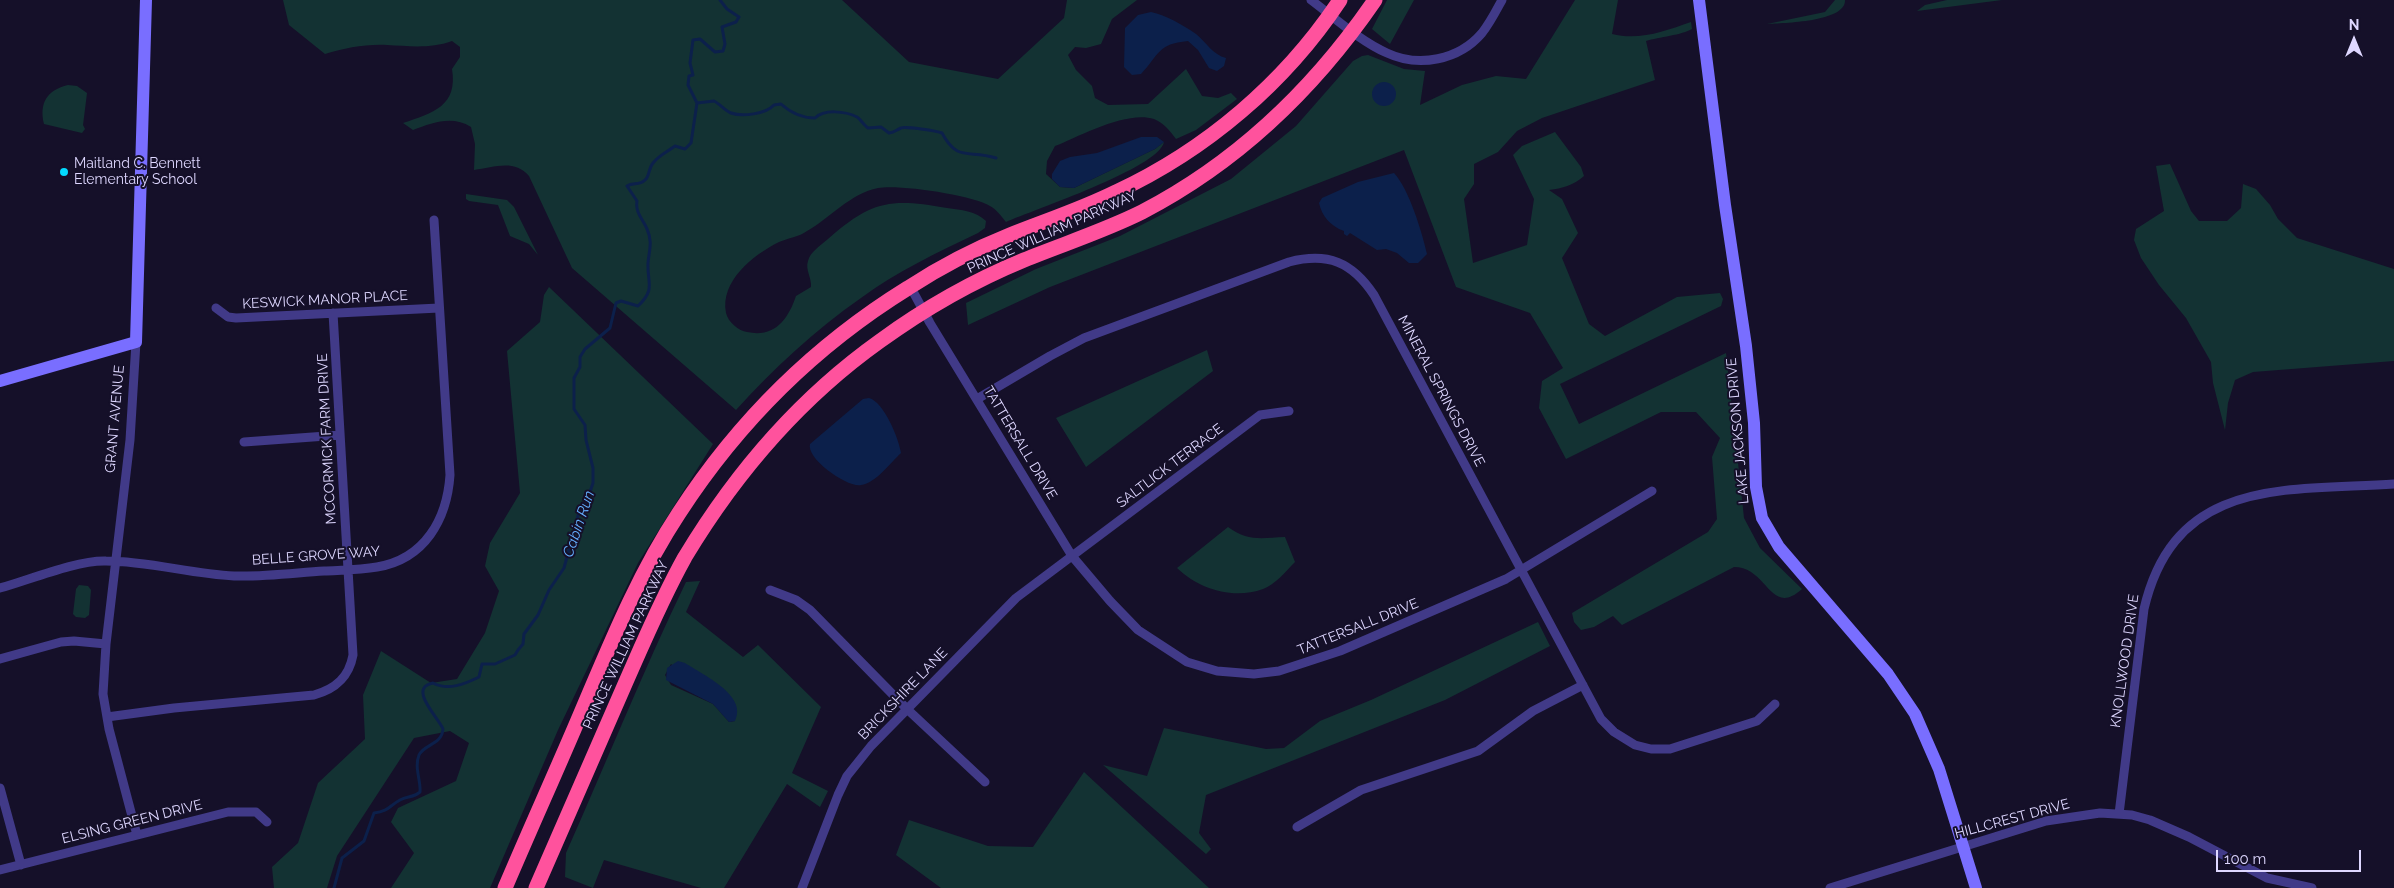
<!DOCTYPE html>
<html>
<head>
<meta charset="utf-8">
<style>
	body { margin:0 }
	#map { position:relative; width:2394px; height:888px; overflow:hidden; background:#151029; font-family:Raleway,sans-serif }
	canvas { display:block }
	.north { position:absolute; left:2329px; top:15px; width:50px; height:50px; -webkit-text-stroke:4px #151029; paint-order:stroke; rotate:0deg; font-size:14px; font-weight:700; line-height:20px; text-align:center; color:#ded7ff }
	.north::after { content:''; display:block; margin:auto; width:18px; height:22px; background:#ded7ff; clip-path:polygon(50% 0,100% 100%,50% 72%,0 100%) }
	.scale { position:absolute; left:2216px; top:850px; width:145px; height:22px; box-sizing:border-box; border:2px solid #ded7ff; border-top:0; padding-left:6px; font-size:15px; line-height:18px; white-space:nowrap; color:#ded7ff; -webkit-text-stroke:4px #151029; paint-order:stroke }
</style>
</head>
<body>
<div id="map">
<canvas width="2394" height="888"></canvas>
<div class="north">N</div>
<div class="scale">100 m</div>
</div>
<script>
const context = document.querySelector('canvas').getContext('2d');
context.lineJoin = 'round';
function fillPath(path, color) {
  context.fillStyle = color;
  context.fill(path, 'evenodd');
}
function strokePath(path, color, width, dash) {
  context.strokeStyle = color;
  context.lineWidth = width;
  context.lineCap = dash ? 'butt' : 'round';
  context.setLineDash(dash || []);
  context.stroke(path);
}
function write(font, color, halo, rows, align = 'center') {
  context.font = font + ' Raleway,sans-serif';
  context.lineWidth = 4;
  context.setLineDash([]);
  context.textBaseline = 'middle';
  context.strokeStyle = halo;
  context.fillStyle = color;
  for (const [text, x, y, turn = 0] of rows) {
    context.save();
    context.translate(x, y);
    context.rotate((+turn || 0) * Math.PI / 180);
    context.textAlign = isNaN(turn) ? turn : align;
    if (halo) context.strokeText(text, 0, 0);
    context.fillText(text, 0, 0);
    context.restore();
  }
}
const green = new Path2D(`
	M 283,0 L 842,0 L 909,62 L 998,79 L 1064,18 L 1067,0 L 1137,0 L 1112,19 L 1101,44 L 1086,48 L 1075,47 L 1068,55 L 1076,70 L 1092,86 L 1095,98 L 1108,105 L 1148,104 L 1186,69 L 1202,96 L 1218,98 L 1231,93 L 1237,99 L 1196,130 L 1176,139 C 1170,131 1164,123 1154,119 C 1127,110 1080,136 1055,146 L 1047,161 L 1046,174 L 1060,187 L 1074,188 L 1155,149 L 1164,142 C 1159,168 1033,210 1006,222 C 1001,216 997,210 990,206 C 973,195 898,184 878,188 C 851,193 830,218 807,231 C 799,237 788,238 779,242 C 753,255 720,281 726,313 C 728,322 739,331 747,332 C 774,338 788,320 796,296 L 811,287 C 812,278 805,270 808,261 C 810,252 821,245 828,239 C 872,200 891,198 947,208 C 961,210 976,211 986,221 L 985,228 L 978,233 C 938,252 896,272 861,298 C 815,330 773,369 736,410 L 572,268 L 529,176 C 515,159 494,167 474,170 L 475,144 L 471,127 C 452,115 432,123 413,130 L 403,123 C 433,113 458,106 452,69 L 460,57 L 460,47 L 452,41 C 430,49 409,46 387,45 C 365,44 345,48 325,54 L 289,25 Z
	M 1387,0 L 1414,0 L 1390,44 L 1372,29 Z
	M 1575,0 L 1618,0 L 1612,34 C 1639,41 1665,31 1691,22 L 1692,29 C 1682,35 1659,37 1646,41 L 1655,80 L 1542,118 L 1517,131 L 1498,152 L 1474,164 L 1474,184 L 1464,199 L 1473,263 L 1527,245 L 1534,199 L 1513,155 L 1522,146 L 1555,132 L 1581,167 L 1584,176 C 1572,186 1563,188 1549,190 L 1562,199 L 1578,233 L 1562,258 L 1589,324 L 1605,336 L 1677,297 L 1720,293 L 1723,299 L 1721,306 L 1560,384 L 1579,424 L 1726,353 L 1744,518 L 1760,548 L 1802,589 C 1770,618 1768,567 1734,567 L 1622,625 L 1613,616 L 1594,627 L 1581,630 L 1574,622 L 1572,613 L 1708,532 L 1717,519 L 1712,457 L 1720,438 L 1696,412 L 1661,412 L 1566,459 L 1539,408 L 1542,381 L 1563,368 L 1530,313 L 1456,287 L 1404,150 L 1050,287 L 968,325 L 966,303 L 1036,269 L 1120,236 L 1231,179 L 1296,126 L 1353,61 L 1362,56 L 1368,55 L 1404,69 L 1425,71 L 1420,105 L 1462,85 L 1496,76 L 1526,79 Z
	M 1835,0 L 1845,0 C 1846,22 1783,23 1767,24 L 1825,12 Z
	M 1947,0 L 2002,0 L 1917,11 L 1925,5 Z
	M 68,85 L 77,86 L 87,93 L 83,125 L 85,129 L 82,133 L 44,124 C 39,103 47,90 68,85 Z
	M 2170,164 L 2191,211 L 2199,221 L 2227,221 L 2241,208 L 2243,184 L 2256,189 L 2270,205 L 2278,219 L 2297,238 L 2394,269 L 2394,361 L 2253,372 L 2235,380 L 2228,403 L 2225,430 L 2213,383 L 2211,362 L 2186,318 L 2159,285 L 2141,258 L 2134,240 L 2136,229 L 2164,211 L 2156,166 Z
	M 466,194 L 507,200 L 514,207 L 538,255 L 529,244 L 510,236 L 498,205 L 469,201 L 466,199 Z
	M 549,287 L 713,444 L 638,563 L 558,730 L 490,888 L 391,888 L 414,853 L 391,822 L 398,808 L 456,781 L 469,743 L 450,731 L 414,738 L 337,856 L 327,888 L 274,888 L 272,867 L 298,843 L 318,783 L 365,739 L 363,695 L 381,651 L 431,683 L 457,679 L 485,633 L 499,591 L 485,566 L 490,543 L 520,493 L 507,351 L 540,322 L 544,295 Z
	M 1207,350 L 1213,371 L 1086,467 L 1056,418 Z
	M 1228,527 C 1248,542 1262,538 1285,537 L 1295,562 C 1286,571 1275,585 1263,589 C 1233,600 1199,589 1177,568 Z
	M 700,581 L 686,612 L 743,657 L 758,645 L 821,707 L 792,773 L 828,791 L 820,807 L 787,784 L 724,888 L 701,888 L 604,860 L 593,888 L 565,877 L 566,853 C 606,763 643,671 686,582 ZM 671,664 L 735,721 L 729,722 L 713,704 L 671,685 L 665,675 Z
	M 79,585 L 88,586 L 91,590 L 89,615 L 85,618 L 76,617 L 73,614 L 76,589 Z
	M 1538,622 L 1550,646 L 1445,700 L 1206,795 L 1199,833 L 1211,849 L 1206,854 L 1103,765 L 1147,776 L 1164,728 L 1266,749 L 1284,748 L 1320,721 L 1371,700 Z
	M 1084,772 L 1209,888 L 941,888 L 896,855 L 909,820 L 988,846 L 1033,847 Z`);
const water = new Path2D(`
	M 1151,12 C 1166,15 1183,25 1196,34 C 1206,42 1213,55 1226,58 L 1224,66 L 1217,71 L 1209,68 L 1198,50 L 1188,41 C 1157,44 1160,54 1141,74 L 1132,75 L 1124,67 L 1125,28 L 1138,15 Z
	M1372 94a12 12 0 1 1 24 0a12 12 0 1 1-24 0Z
	M 1141,137 L 1157,137 L 1164,142 L 1155,149 L 1074,188 L 1060,187 L 1052,179 L 1052,174 L 1060,161 L 1070,157 L 1097,153 Z
	M 1394,173 C 1409,189 1422,232 1427,254 L 1418,263 L 1409,263 L 1397,253 L 1386,249 L 1377,250 L 1350,233 L 1347,236 L 1344,234 L 1344,231 C 1330,226 1322,216 1319,203 L 1322,198 L 1358,182 Z
	M 869,398 C 884,402 899,439 901,453 C 890,463 876,483 861,485 C 848,488 806,459 810,444 L 863,399 Z
	M 678,661 L 685,663 C 703,675 748,695 735,721 L 729,722 L 713,704 L 666,680 L 667,668 Z`);
const stream = new Path2D(`
	M 697,103 L 714,101 C 720,104 725,111 731,113 C 742,117 766,114 774,105 L 781,104 C 791,113 802,118 815,118 C 824,109 845,111 857,117 C 860,119 864,125 868,128 L 881,127 L 889,133 C 895,132 896,130 901,128 C 905,126 937,131 942,133 C 958,163 969,149 996,158
	M 334,888 L 342,858 L 364,841 L 374,813 C 389,811 389,806 400,800 C 407,796 413,798 420,792 C 421,780 414,768 419,755 C 424,744 442,745 443,729 C 439,718 407,688 433,683 C 448,691 465,684 479,677 L 482,664 L 495,664 L 515,655 L 518,650 L 523,644 L 524,634 L 538,615 L 549,590 L 564,568 L 579,512 L 587,501 L 593,483 L 593,468 L 586,440 L 585,425 L 574,409 L 574,378 L 580,367 L 580,357 L 585,349 L 610,328 L 616,303 L 621,301 L 638,306 C 656,289 647,283 648,263 C 649,251 653,242 647,229 C 643,219 635,213 637,201 L 627,186 C 633,182 639,186 645,180 C 650,176 648,169 653,163 C 659,155 667,152 675,146 L 685,149 L 691,143 L 697,103 L 688,85 L 689,76 L 693,75 L 690,63 L 693,40 L 700,39 L 715,52 L 723,51 L 725,44 L 722,27 L 736,22 L 739,17 L 727,9 L 720,0`);
const street = new Path2D(`
	M 1311,0 C 1335,18 1360,41 1387,53 C 1419,68 1459,60 1482,33 C 1490,23 1496,11 1502,0
	M 910,286 L 930,323 L 1072,556 L 1110,601 L 1138,630 L 1187,662 L 1217,671 L 1254,674 L 1279,671 L 1340,651 L 1506,579 L 1652,491
	M 216,308 L 228,317 L 236,318 L 439,308
	M 136,342 L 130,440 L 106,644 L 103,694 L 109,729 L 137,835
	M 977,399 L 1050,356 L 1084,338 L 1289,262 C 1328,252 1352,262 1374,295 L 1601,719 L 1614,732 L 1635,745 L 1651,749 L 1670,749 L 1757,721 L 1775,704
	M 244,442 L 340,435
	M 0,588 C 29,580 77,560 106,561 C 149,561 191,574 234,576 C 264,577 294,573 324,571 C 342,570 360,570 377,567 C 425,559 447,519 450,475 L 434,220
	M 770,590 L 796,600 L 810,610 L 907,709 L 985,782
	M 0,659 L 61,642 L 74,641 L 106,644
	M 107,717 L 174,708 L 314,695 C 336,689 349,677 353,655 L 333,313
	M 0,788 L 21,865
	M 2119,814 L 2144,609 C 2175,476 2287,491 2394,484
	M 1297,827 L 1361,790 L 1478,751 L 1533,711 L 1583,685
	M 0,870 L 228,812 L 256,812 L 267,822
	M 802,888 L 838,795 L 847,776 L 871,746 L 1016,598 L 1260,415 L 1289,411
	M 1830,888 L 2046,821 L 2100,813 L 2132,815 L 2150,820 L 2189,837 L 2267,878 L 2312,888`);
const secondary = new Path2D(`
	M 1699,0 L 1725,205 L 1746,346 L 1754,423 L 1756,487 L 1762,518 L 1779,547 L 1888,674 L 1915,714 L 1939,769 L 1976,888
	M 0,381 L 136,342 L 146,0`);
const highway = new Path2D(`
	M 505,888 C 530,829 556,772 581,713 C 610,645 638,575 679,513 C 738,422 816,345 908,288 C 940,267 975,249 1010,235 C 1045,221 1082,209 1116,192 C 1206,150 1285,83 1340,0
	M 536,888 C 566,820 595,752 625,684 C 644,641 662,598 685,557 C 735,474 800,398 880,341 C 924,309 973,281 1024,260 C 1063,244 1104,231 1142,212 C 1238,162 1314,89 1375,0`);
const markers = [
	[64,172,5,"#03daff"]
];
const poiNames = [
	["Maitland C. Bennett",74,164],
	["Elementary School",74,180]
];
const streetNames = [
	["PRINCE WILLIAM PARKWAY",1052,232,-24],
	["KESWICK MANOR PLACE",325,300,-3],
	["MINERAL SPRINGS DRIVE",1441,391,62],
	["GRANT AVENUE",115,419,-85],
	["LAKE JACKSON DRIVE",1738,431,-95],
	["MCCORMICK FARM DRIVE",327,439,-93],
	["TATTERSALL DRIVE",1020,443,59],
	["SALTLICK TERRACE",1170,466,-37],
	["BELLE GROVE WAY",316,556,-4],
	["TATTERSALL DRIVE",1358,627,-22],
	["PRINCE WILLIAM PARKWAY",626,645,-65],
	["KNOLLWOOD DRIVE",2125,661,-82],
	["BRICKSHIRE LANE",903,694,-46],
	["HILLCREST DRIVE",2012,819,-15],
	["ELSING GREEN DRIVE",132,822,-14]
];
const waterNames = [
	["Cabin Run",579,524,-71]
];
fillPath(green, '#133233');
fillPath(water, '#0c204b');
strokePath(stream, '#0c204b', 3);
strokePath(street, '#413a88', 9);
strokePath(secondary, '#796eff', 12);
strokePath(highway, '#ff529d', 15);
for (const [x, y, r, color] of markers) {
  const dot = new Path2D();
  dot.arc(x, y, r, 0, 2 * Math.PI);
  context.fillStyle = color;
  context.fill(dot);
  strokePath(dot, '#151029', 2);
}
write('14px', '#ded7ff', '#151029', poiNames, 'left');
write('14px', '#ded7ff', '#151029', streetNames);
write('italic 15px', '#65b0ff', '#151029', waterNames);
</script>
</body>
</html>
